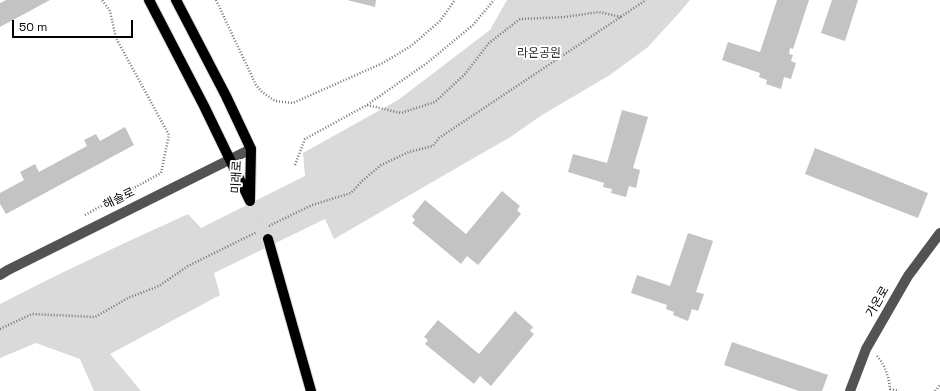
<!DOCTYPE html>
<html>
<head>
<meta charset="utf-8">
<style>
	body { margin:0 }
	#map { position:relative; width:940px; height:391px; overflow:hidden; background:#fff; font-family:"Space Grotesk",sans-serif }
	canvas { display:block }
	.scale { position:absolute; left:12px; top:20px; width:121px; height:18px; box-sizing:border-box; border:2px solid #000; border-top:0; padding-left:5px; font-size:12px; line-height:14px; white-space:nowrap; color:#000; -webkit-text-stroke:3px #fff; paint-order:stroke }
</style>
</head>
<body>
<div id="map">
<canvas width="940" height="391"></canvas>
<div class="scale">50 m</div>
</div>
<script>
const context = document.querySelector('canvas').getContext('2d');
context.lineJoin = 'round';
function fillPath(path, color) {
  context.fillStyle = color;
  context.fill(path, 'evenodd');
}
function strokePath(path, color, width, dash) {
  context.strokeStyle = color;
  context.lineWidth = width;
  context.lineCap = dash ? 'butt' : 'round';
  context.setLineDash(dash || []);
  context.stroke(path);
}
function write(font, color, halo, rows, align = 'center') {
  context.font = font + ' "Space Grotesk","Noto Sans KR",sans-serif';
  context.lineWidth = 4;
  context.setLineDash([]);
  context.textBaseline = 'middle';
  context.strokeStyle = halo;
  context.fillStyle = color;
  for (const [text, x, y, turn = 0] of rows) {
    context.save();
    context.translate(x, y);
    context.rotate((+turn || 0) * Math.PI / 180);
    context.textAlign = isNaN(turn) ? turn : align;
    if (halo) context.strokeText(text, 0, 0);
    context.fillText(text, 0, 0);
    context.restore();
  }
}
const green = new Path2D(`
	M 507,0 L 690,0 L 679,13 L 648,47 L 610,75 L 542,115 L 509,138 L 472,159 L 334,239 L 325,219 L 214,273 L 220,295 L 110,354 L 141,391 L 94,391 L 80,359 L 36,343 L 0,358 L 0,304 C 62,272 124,243 188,214 L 201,228 L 305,176 L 303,153 L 398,100 L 490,30 Z`);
const building = new Path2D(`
	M 6,0 L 50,0 L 0,27 L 0,3 Z
	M 347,0 L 376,0 L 375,7 Z
	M 777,0 L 809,0 L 793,49 L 790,48 L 789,54 L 793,55 L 791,61 L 796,63 L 791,79 L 784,77 L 781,89 L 766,84 L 767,80 L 759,77 L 760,73 L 722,60 L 728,42 L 760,52 Z
	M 832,0 L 858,0 L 845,41 L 821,33 Z
	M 622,110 L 648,117 L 633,168 L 640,170 L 636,188 L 629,186 L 626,197 L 611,193 L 612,189 L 603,187 L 604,183 L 568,172 L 573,154 L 607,163 Z
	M 125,127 L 134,145 L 6,214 L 0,204 L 0,193 L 24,180 L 20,172 L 35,164 L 39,172 L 87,146 L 84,140 L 96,134 L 100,141 Z
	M 815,148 L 928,193 L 918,218 L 805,174 Z
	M 502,191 L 520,206 L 517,210 L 521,214 L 478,265 L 467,256 L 461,264 L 412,223 L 415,220 L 412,216 L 425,200 L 466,234 Z
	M 688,233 L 713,241 L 696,292 L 704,294 L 698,311 L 692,309 L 688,321 L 673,315 L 674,312 L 666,309 L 667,305 L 631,293 L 637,275 L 670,286 Z
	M 515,311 L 533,327 L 530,331 L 534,334 L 491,386 L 480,376 L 474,384 L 425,344 L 428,340 L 424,337 L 438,320 L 479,354 Z
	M 732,342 L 828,375 L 822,391 L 799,391 L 724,365 Z`);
const majorTunnel = new Path2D(`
	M 250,201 L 268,239`);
const path = new Path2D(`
	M 216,0 L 256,85 L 262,92 L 275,101 L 293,103 L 383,63 L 411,46 L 440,21 L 455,0
	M 367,105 L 401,113 L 435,102 L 465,74 L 489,43 L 520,19 L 565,17 L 599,12 L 621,17
	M 295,165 L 305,139 L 367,105 L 427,63 L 473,25 L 494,0
	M 85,215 L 161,173 L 169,135 L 116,38 L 110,11 L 102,0
	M 269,226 L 312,205 L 351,193 L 362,181 L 381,165 L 409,152 L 433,146 L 439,138 L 646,0
	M 0,329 L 32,314 L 95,317 L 128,298 L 159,286 L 188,266 L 257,232
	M 877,356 C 885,365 889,377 890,389 L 899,391
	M 935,391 L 940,385`);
const minor = new Path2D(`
	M 0,275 L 8,270 L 251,149
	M 850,391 L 866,349 L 908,276 L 940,233`);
const major = new Path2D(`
	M 149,0 L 204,106 L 250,201
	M 176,0 L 226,96 L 251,149 L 250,199
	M 268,239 L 311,391`);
const parkNames = [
	["라온공원",539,54]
];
const streetNames = [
	["미래로",237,177,-87],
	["해솔로",119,199,-26],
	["가온로",878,302,-60]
];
fillPath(green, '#dadada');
fillPath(building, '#c3c3c3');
strokePath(majorTunnel, '#d9d9d9', 10, [10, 5]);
strokePath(major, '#dbdbdb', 12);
strokePath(path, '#757575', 2.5, [1, 2]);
strokePath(minor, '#535353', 10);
strokePath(major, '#000', 10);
write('12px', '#313131', '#fff', parkNames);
write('12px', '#000', '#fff', streetNames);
</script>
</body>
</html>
